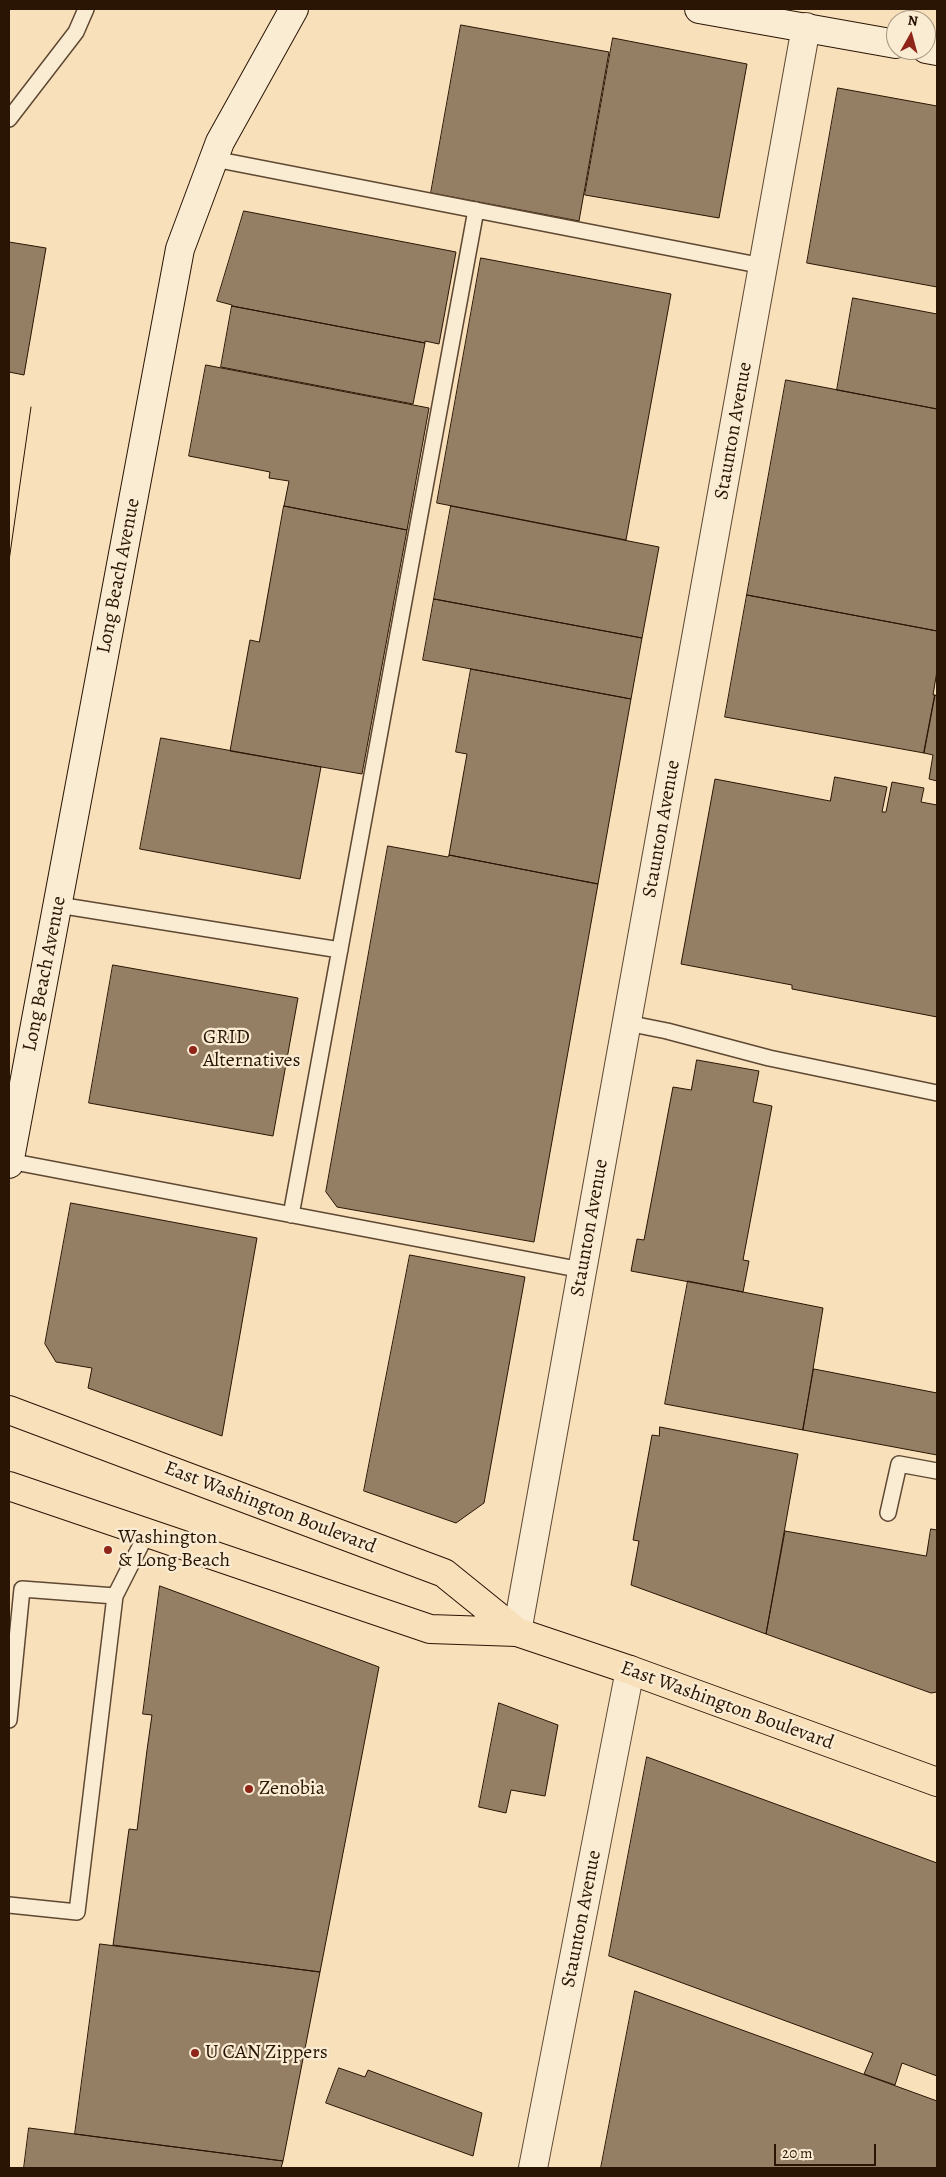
<!DOCTYPE html>
<html>
<head>
<meta charset="utf-8">
<style>
	body { margin:0 }
	#map { position:relative; width:946px; height:2177px; overflow:hidden; background:#f8e0bb; font-family:Alegreya,serif }
	canvas { display:block }
	.frame { position:absolute; inset:0; border:10px solid #2a1505; pointer-events:none }
	.north { position:absolute; left:886px; top:10px; width:50px; height:50px; box-sizing:border-box; background:#faebd3; border:1px solid #a79581; border-radius:50%; rotate:7deg; font-size:14px; font-weight:700; line-height:20px; text-align:center; color:#2a1505 }
	.north::after { content:''; display:block; margin:auto; width:18px; height:22px; background:#8f2418; clip-path:polygon(50% 0,100% 100%,50% 72%,0 100%) }
	.scale { position:absolute; left:774px; top:2144px; width:102px; height:22px; box-sizing:border-box; border:2px solid #2a1505; border-top:0; padding-left:6px; font-size:15px; line-height:18px; white-space:nowrap; color:#2a1505; -webkit-text-stroke:4px #faebd3; paint-order:stroke }
</style>
</head>
<body>
<div id="map">
<canvas width="946" height="2177"></canvas>
<div class="frame"></div>
<div class="north">N</div>
<div class="scale">20 m</div>
</div>
<script>
const context = document.querySelector('canvas').getContext('2d');
context.lineJoin = 'round';
function fillPath(path, color) {
  context.fillStyle = color;
  context.fill(path, 'evenodd');
}
function strokePath(path, color, width, dash) {
  context.strokeStyle = color;
  context.lineWidth = width;
  context.lineCap = dash ? 'butt' : 'round';
  context.setLineDash(dash || []);
  context.stroke(path);
}
function write(font, color, halo, rows, align = 'center') {
  context.font = font + ' Alegreya,serif';
  context.lineWidth = 4.5;
  context.setLineDash([]);
  context.textBaseline = 'middle';
  context.strokeStyle = halo;
  context.fillStyle = color;
  for (const [text, x, y, turn = 0] of rows) {
    context.save();
    context.translate(x, y);
    context.rotate((+turn || 0) * Math.PI / 180);
    context.textAlign = isNaN(turn) ? turn : align;
    if (halo) context.strokeText(text, 0, 0);
    context.fillText(text, 0, 0);
    context.restore();
  }
}
const building = new Path2D(`
	M 461,25 L 609,52 L 579,221 L 431,193 Z
	M 613,38 L 747,64 L 719,218 L 585,195 Z
	M 838,88 L 937,106 L 937,287 L 807,263 Z
	M 244,211 L 456,252 L 439,344 L 425,341 L 425,343 L 232,306 L 232,305 L 217,301 Z
	M 9,242 L 46,248 L 24,375 L 9,372 Z
	M 481,258 L 671,294 L 626,540 L 437,503 Z
	M 853,298 L 937,314 L 937,409 L 837,390 Z
	M 232,306 L 425,343 L 413,404 L 221,367 Z
	M 206,365 L 429,408 L 407,530 L 284,506 L 289,481 L 269,478 L 270,472 L 189,456 Z
	M 786,380 L 937,409 L 937,631 L 747,595 Z
	M 284,506 L 407,530 L 362,774 L 230,751 L 250,640 L 259,642 Z
	M 451,506 L 659,547 L 642,638 L 434,599 Z
	M 747,595 L 937,631 L 937,671 L 933,695 L 935,695 L 924,753 L 725,717 Z
	M 434,599 L 642,638 L 631,699 L 423,660 Z
	M 471,669 L 631,699 L 598,884 L 449,855 L 467,754 L 456,752 Z
	M 935,695 L 937,696 L 937,781 L 929,779 L 933,755 L 924,753 Z
	M 161,738 L 321,767 L 300,879 L 140,849 Z
	M 835,777 L 887,787 L 882,812 L 886,812 L 892,782 L 924,788 L 921,802 L 937,805 L 937,1017 L 792,989 L 792,985 L 681,964 L 715,779 L 830,801 Z
	M 388,846 L 448,857 L 449,855 L 598,884 L 534,1242 L 337,1207 L 326,1192 Z
	M 113,965 L 298,998 L 273,1136 L 89,1103 Z
	M 697,1060 L 759,1071 L 753,1102 L 772,1106 L 743,1260 L 749,1261 L 743,1292 L 631,1271 L 637,1239 L 644,1240 L 673,1087 L 691,1090 Z
	M 71,1203 L 257,1238 L 222,1436 L 88,1388 L 92,1368 L 56,1362 L 45,1344 Z
	M 410,1255 L 525,1277 L 484,1503 L 456,1523 L 364,1491 Z
	M 688,1281 L 823,1308 L 803,1430 L 665,1404 Z
	M 814,1369 L 937,1393 L 937,1455 L 803,1430 Z
	M 660,1427 L 798,1454 L 766,1634 L 631,1585 L 639,1541 L 633,1540 L 652,1435 L 659,1436 Z
	M 931,1529 L 937,1530 L 937,1692 L 931,1693 L 766,1634 L 785,1531 L 926,1556 Z
	M 160,1586 L 379,1667 L 320,1972 L 113,1945 L 129,1829 L 137,1830 L 147,1750 L 152,1715 L 143,1714 Z
	M 499,1703 L 558,1725 L 545,1796 L 511,1790 L 506,1813 L 479,1807 Z
	M 647,1757 L 937,1863 L 937,2076 L 902,2063 L 895,2085 L 864,2074 L 873,2053 L 609,1956 Z
	M 100,1944 L 320,1972 L 283,2161 L 75,2134 Z
	M 635,1991 L 937,2101 L 937,2168 L 601,2168 Z
	M 339,2068 L 365,2077 L 368,2070 L 482,2113 L 473,2156 L 326,2103 Z
	M 29,2128 L 75,2134 L 283,2161 L 281,2168 L 24,2168 Z`);
const lane = new Path2D(`
	M 9,119 L 76,32 L 86,9
	M 214,159 L 763,266
	M 58,905 L 340,950
	M 627,1023 L 667,1031 L 769,1058 L 937,1093
	M 9,1161 L 582,1270
	M 291,1215 L 476,210
	M 888,1513 L 899,1464 L 937,1471
	M 9,1720 L 22,1589 L 115,1596
	M 9,1905 L 77,1912 L 115,1596 L 147,1533`);
const street = new Path2D(`
	M 517,1632 L 806,27
	M 533,2168 L 630,1670`);
const secondary = new Path2D(`
	M 699,9 L 896,44
	M 926,49 L 937,51
	M 9,1164 L 180,249 L 220,142 L 294,9`);
const primary = new Path2D(`
	M 9,1410 L 444,1573 L 517,1632
	M 9,1486 L 430,1629 L 517,1632 L 630,1670 L 937,1782`);
const tram = new Path2D(`
	M 9,561 L 31,407`);
const markers = [
	[193,1050,5,"#8f2418"],
	[108,1550,5,"#8f2418"],
	[249,1789,5,"#8f2418"],
	[195,2053,5,"#8f2418"]
];
const streetNames = [
	["Staunton Avenue",734,431,-80],
	["Long Beach Avenue",119,576,-79],
	["Staunton Avenue",662,829,-80],
	["Long Beach Avenue",45,974,-79],
	["Staunton Avenue",590,1228,-80],
	["East Washington Boulevard",270,1508,21],
	["East Washington Boulevard",727,1706,20],
	["Staunton Avenue",582,1919,-79]
];
const poiNames = [
	["GRID",203,1038],
	["Alternatives",203,1061],
	["Washington",118,1538],
	["& Long Beach",118,1561],
	["Zenobia",259,1789],
	["U CAN Zippers",205,2053]
];
fillPath(building, '#957f64');
strokePath(building, '#2a1505', 1);
strokePath(lane, '#5e4832', 18);
strokePath(street, '#5e4832', 30);
strokePath(secondary, '#2a1505', 30);
strokePath(primary, '#2a1505', 30);
strokePath(lane, '#faebd3', 15);
strokePath(street, '#faebd3', 28);
strokePath(secondary, '#faebd3', 28);
strokePath(primary, '#f8e0bb', 28);
strokePath(tram, '#2a1505', 1);
for (const [x, y, r, color] of markers) {
  const dot = new Path2D();
  dot.arc(x, y, r, 0, 2 * Math.PI);
  context.fillStyle = color;
  context.fill(dot);
  strokePath(dot, '#faebd3', 2);
}
write('20px', '#2a1505', '#faebd3', streetNames);
write('20px', '#2a1505', '#faebd3', poiNames, 'left');
</script>
</body>
</html>
